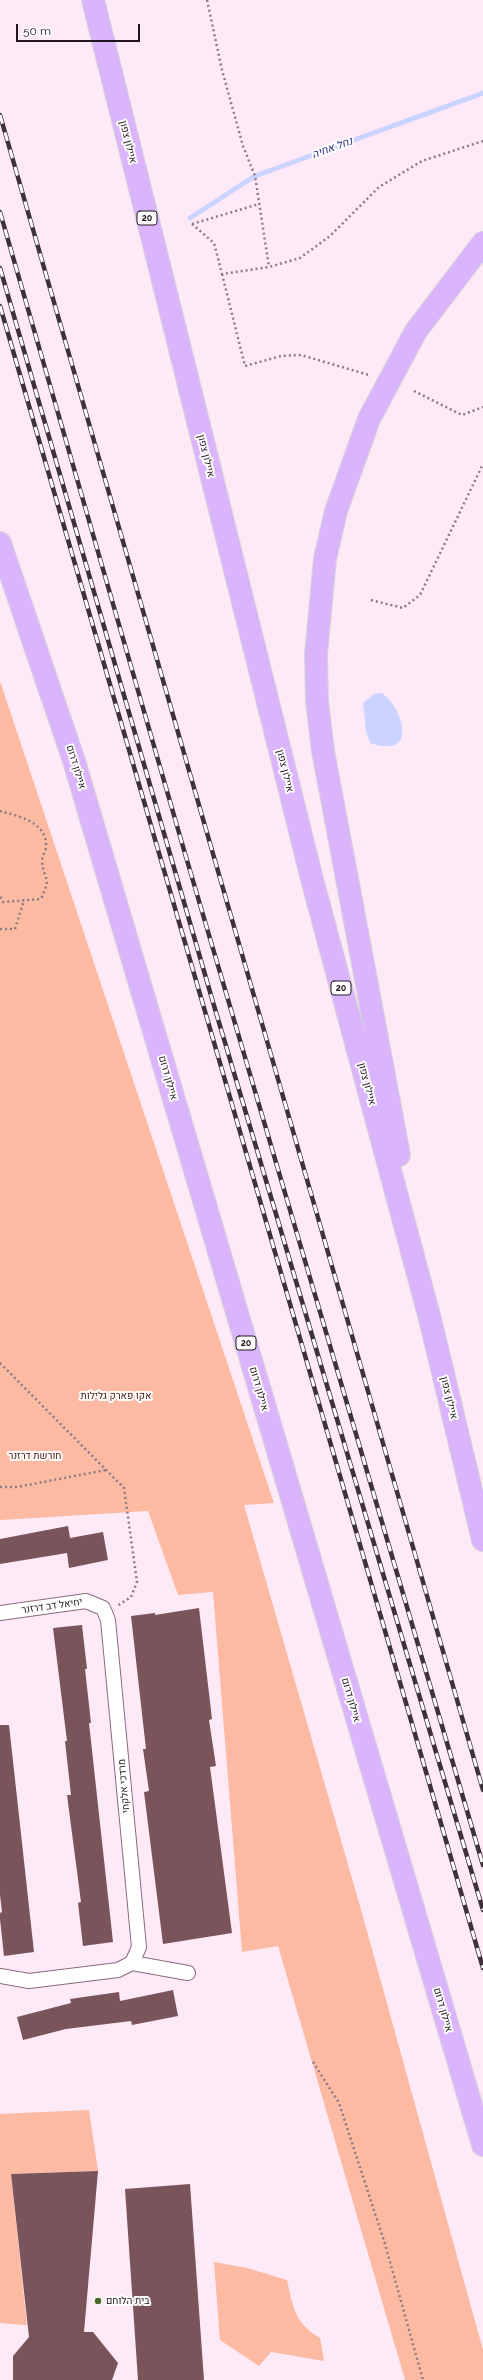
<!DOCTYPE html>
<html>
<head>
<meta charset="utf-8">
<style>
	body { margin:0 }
	#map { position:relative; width:483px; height:2380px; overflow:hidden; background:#fee9f7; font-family:Raleway,sans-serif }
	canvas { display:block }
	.scale { position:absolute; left:16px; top:24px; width:124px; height:18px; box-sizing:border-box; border:2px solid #23171f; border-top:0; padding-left:5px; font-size:12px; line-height:14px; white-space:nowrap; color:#23171f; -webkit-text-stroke:3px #fdfdfd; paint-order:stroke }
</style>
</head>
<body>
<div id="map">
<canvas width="483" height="2380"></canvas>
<div class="scale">50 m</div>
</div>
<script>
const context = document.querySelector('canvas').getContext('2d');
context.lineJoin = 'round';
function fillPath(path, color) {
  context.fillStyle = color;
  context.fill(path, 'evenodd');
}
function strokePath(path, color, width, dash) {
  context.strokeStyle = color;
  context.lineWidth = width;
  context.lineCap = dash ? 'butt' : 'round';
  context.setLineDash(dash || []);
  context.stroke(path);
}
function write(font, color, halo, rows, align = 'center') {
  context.font = font + ' Raleway,Heebo,sans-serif';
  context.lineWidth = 4;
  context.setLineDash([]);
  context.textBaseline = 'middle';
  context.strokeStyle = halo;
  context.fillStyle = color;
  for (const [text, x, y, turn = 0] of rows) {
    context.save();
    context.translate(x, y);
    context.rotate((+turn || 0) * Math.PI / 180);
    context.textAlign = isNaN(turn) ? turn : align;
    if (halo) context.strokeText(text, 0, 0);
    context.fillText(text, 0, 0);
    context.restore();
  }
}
const green = new Path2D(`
	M 0,681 L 274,1503 L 244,1505 L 360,1906 L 483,2350 L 483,2380 L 405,2380 L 278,1946 L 242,1952 L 213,1592 L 178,1595 L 148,1511 L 0,1520 Z
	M 89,2110 L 98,2171 L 11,2174 L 27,2325 L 0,2323 L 0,2114 Z
	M 214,2262 L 247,2268 L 287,2280 C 293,2307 295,2324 320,2338 L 324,2361 L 271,2352 L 259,2366 L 220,2340 Z`);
const water = new Path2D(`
	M 381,693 C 399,701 423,761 370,743 L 366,731 L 363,703 L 374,694 Z`);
const stream = new Path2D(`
	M 190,218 L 255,176 L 483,93`);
const building = new Path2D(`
	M 68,1526 L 70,1538 L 103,1532 L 108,1560 L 69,1568 L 67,1553 L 0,1564 L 0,1539 Z
	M 199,1608 L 212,1719 L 209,1720 L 216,1766 L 210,1767 L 232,1933 L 163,1944 L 144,1792 L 149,1791 L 143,1749 L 146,1749 L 131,1616 L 155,1613 L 155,1615 Z
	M 82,1625 L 87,1669 L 85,1669 L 91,1723 L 89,1723 L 113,1942 L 83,1946 L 78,1903 L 81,1902 L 67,1795 L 71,1795 L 65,1741 L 67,1741 L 53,1628 Z
	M 0,1725 L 9,1725 L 34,1952 L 4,1956 L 0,1919 L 0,1913 L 2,1912 L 0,1895 Z
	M 173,1990 L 178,2016 L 132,2025 L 131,2021 L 66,2029 L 23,2040 L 17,2017 L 71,2003 L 70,1999 L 119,1992 L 120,2001 Z
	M 98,2171 L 84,2332 L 93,2332 L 118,2363 L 112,2380 L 13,2380 L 13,2356 L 29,2337 L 11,2174 Z
	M 190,2184 L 204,2380 L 138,2380 L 125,2189 Z`);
const path = new Path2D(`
	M 207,0 L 222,70 L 243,146 L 255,176 L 269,267
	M 192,224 L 214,243 L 222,274 L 269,267 L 300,258 L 330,236 L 379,187 L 422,161 L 483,141
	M 192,224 L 259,204
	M 222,274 L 245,366 L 281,356 L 301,355 L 369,375
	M 414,391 L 462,415 L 483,407
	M 371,600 L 403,608 L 420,595 L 483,464
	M 0,811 C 18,816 47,822 46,846 C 46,851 42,856 42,861 C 44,882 52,876 41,899 L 3,902 L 0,896
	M 0,929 L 15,929 L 24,900
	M 0,1363 L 124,1488 L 137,1582 L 131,1597 L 117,1606
	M 0,1487 L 17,1487 L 106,1470
	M 313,2062 L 339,2103 L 385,2244 L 423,2380`);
const street = new Path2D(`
	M 0,1613 L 86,1601 L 103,1608 L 108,1620 L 139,1947 L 132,1963
	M 0,1976 L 29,1981 L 118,1970 L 132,1963 L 188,1973`);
const highway = new Path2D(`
	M 93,0 L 313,883 L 430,1319 L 483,1540
	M 0,543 L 74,761 L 483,2145
	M 399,1155 L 323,751 L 317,701 L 316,654 L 325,559 L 336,511 L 369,419 L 416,331 L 483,243`);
const rail = new Path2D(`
	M 0,115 L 483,1790
	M 0,212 L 186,857 L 483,1865
	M 0,268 L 215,1009 L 483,1910
	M 0,306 L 483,1968`);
const markers = [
	[98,2301,4,"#476a23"]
];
const shields = [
	[147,218,20],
	[341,988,20],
	[246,1343,20]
];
const shieldNames = [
	["20",147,218],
	["20",341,988],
	["20",246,1343]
];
const streetNames = [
	["איילון צפון",128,142,76],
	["איילון צפון",206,456,76],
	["איילון דרום",76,767,73],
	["איילון צפון",285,771,76],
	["איילון דרום",168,1078,74],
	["איילון צפון",367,1084,75],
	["איילון דרום",259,1389,74],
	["איילון צפון",449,1398,76],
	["יחיאל דב דרזנר",52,1606,-8],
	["איילון דרום",351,1700,74],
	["מרדכי אלקחי",124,1786,-95],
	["איילון דרום",443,2010,74]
];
const parkNames = [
	["אקו פארק גלילות",116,1396],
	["חורשת דרזנר",35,1456]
];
const poiNames = [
	["בית הלוחם",106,2301]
];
const waterNames = [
	["נחל אחיה",332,148,-20]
];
fillPath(green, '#fcbaa3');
fillPath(water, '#cbd3ff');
strokePath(stream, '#cbd3ff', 5);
fillPath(building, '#79545a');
strokePath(street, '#886a7f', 16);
strokePath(highway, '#d7d5d7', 24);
strokePath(path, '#8c7b86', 2.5, [2, 3]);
strokePath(street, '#fff', 14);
strokePath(highway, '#dab5fd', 22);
strokePath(rail, '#3e313a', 4.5);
strokePath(rail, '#fdfdfd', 3, [9]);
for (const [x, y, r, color] of markers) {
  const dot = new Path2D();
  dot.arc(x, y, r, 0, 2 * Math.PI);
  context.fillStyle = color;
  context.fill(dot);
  strokePath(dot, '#fdfdfd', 1.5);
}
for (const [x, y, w] of shields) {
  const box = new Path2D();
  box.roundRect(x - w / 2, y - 7, w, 14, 3);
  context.fillStyle = '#fdfdfd';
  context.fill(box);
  strokePath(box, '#23171f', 1);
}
write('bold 9px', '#23171f', null, shieldNames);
write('10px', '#23171f', '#fdfdfd', streetNames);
write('10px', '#4a1907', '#fdfdfd', parkNames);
write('10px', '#23171f', '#fdfdfd', poiNames, 'left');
write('italic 11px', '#323485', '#fdfdfd', waterNames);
</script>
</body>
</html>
